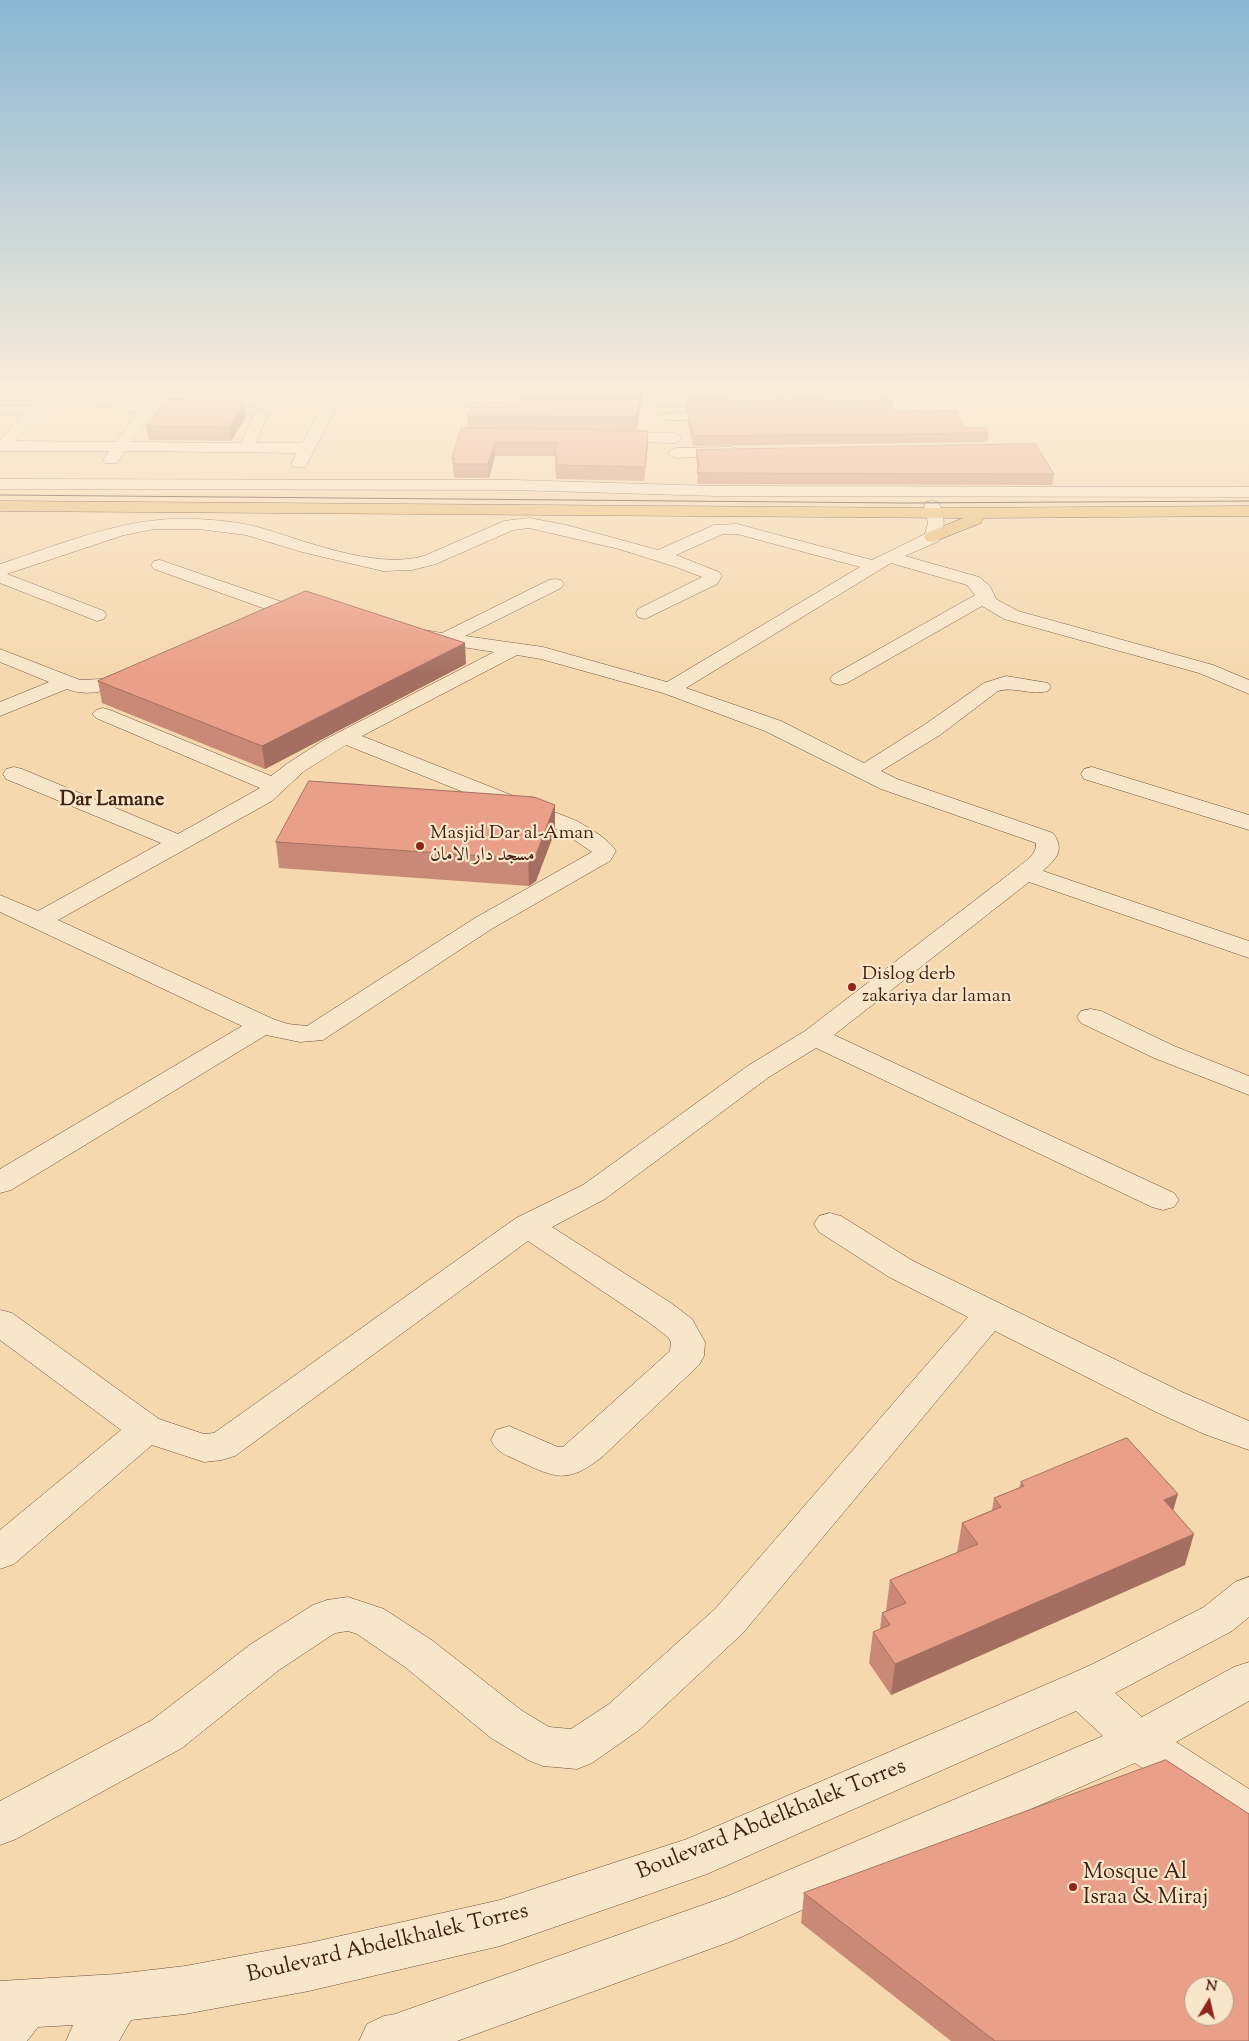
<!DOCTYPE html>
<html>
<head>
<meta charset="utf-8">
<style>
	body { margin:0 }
	#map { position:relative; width:1249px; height:2041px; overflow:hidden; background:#f5d8ae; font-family:"Sorts Mill Goudy",serif }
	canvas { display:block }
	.north { position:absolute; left:1184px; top:1976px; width:50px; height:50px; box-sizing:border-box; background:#f8e6ca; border:1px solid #ae9781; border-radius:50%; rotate:9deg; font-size:14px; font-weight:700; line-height:20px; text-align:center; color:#402114 }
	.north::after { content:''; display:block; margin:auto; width:18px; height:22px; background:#8f2418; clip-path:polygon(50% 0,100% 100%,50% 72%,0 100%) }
</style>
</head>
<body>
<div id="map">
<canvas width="1249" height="2041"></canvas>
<div class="north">N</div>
</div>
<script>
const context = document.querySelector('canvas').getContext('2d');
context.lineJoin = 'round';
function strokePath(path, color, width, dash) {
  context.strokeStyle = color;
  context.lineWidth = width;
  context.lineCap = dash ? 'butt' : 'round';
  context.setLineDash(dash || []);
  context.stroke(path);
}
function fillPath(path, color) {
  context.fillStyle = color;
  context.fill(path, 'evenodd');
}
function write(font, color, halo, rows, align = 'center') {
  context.font = font + ' "Sorts Mill Goudy",Amiri,serif';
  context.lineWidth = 4.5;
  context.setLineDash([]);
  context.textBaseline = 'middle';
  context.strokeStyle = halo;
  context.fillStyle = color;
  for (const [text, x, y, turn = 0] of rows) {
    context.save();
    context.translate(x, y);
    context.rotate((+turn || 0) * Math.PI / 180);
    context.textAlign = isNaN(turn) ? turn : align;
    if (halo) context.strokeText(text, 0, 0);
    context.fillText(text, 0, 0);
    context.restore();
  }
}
const minor = new Path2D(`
	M 29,388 L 56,388 L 143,405 L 158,388 L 173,388 L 160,403 L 243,406 L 262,409 L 267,416 L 256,443 L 302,443 L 332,388 L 346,388 L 307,464 L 305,467 L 293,467 L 291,464 L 297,453 L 125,451 L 117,463 L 105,463 L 103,460 L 109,451 L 0,451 L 0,440 L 23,414 L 0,414 L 0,406 L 31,406 L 42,393 L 31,391 ZM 55,396 L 137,413 L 116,442 L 15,441 ZM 153,411 L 243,414 L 253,416 L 241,443 L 131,442 Z
	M 491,388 L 561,389 L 566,390 L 568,393 L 566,396 L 561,397 L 513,395 L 493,391 Z
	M 855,396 L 899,398 L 915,413 L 908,419 L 903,420 L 870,419 L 868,416 L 870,413 L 898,412 L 890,405 L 850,403 L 848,400 L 850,397 Z
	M 722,397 L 727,398 L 729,401 L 727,404 L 661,406 L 656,405 L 654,402 L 656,399 L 661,398 Z
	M 670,413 L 727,413 L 732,414 L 734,417 L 732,420 L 727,421 L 665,420 L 663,417 L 665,414 Z
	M 611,433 L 674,433 L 679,435 L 682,438 L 679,441 L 674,443 L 606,441 L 603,438 L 606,435 Z
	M 732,447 L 737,449 L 740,452 L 737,455 L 676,458 L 671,456 L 668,453 L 671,450 L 676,448 Z
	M 0,479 L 514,480 L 716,486 L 1249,487 L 1249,497 L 716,496 L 514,490 L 0,489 Z
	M 932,501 L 938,502 C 945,513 946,530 939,541 L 905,556 L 979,577 L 990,586 L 996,599 L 1018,611 L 1213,665 L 1249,680 L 1249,694 L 1199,673 L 1004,619 L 982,606 L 847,683 L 840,685 L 833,683 L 830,679 L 833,675 L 975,595 L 967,585 L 891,563 L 686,688 L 781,721 L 864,763 L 924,725 L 984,683 L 1006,676 L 1048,683 L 1051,687 L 1048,691 C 1031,696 1015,686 998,691 L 940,735 L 881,771 L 897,779 L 1053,833 C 1065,850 1057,858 1043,871 L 1249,941 L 1249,958 L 1029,882 L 834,1035 L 1174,1193 L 1179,1200 L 1174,1207 L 1163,1210 L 1152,1207 L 816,1048 L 769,1077 L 605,1199 L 552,1227 L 671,1303 L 692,1319 L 705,1342 L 704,1356 L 699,1365 L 602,1457 C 569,1483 557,1479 521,1462 C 507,1455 498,1454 491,1440 L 496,1430 L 509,1426 L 558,1447 L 563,1447 L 670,1351 L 671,1342 L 668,1337 L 647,1321 L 528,1241 L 235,1456 L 222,1460 L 204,1462 L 152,1445 L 14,1564 L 0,1569 L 0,1530 L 121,1430 L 0,1340 L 0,1310 L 12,1313 L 159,1419 L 204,1434 L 214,1433 L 516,1218 L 583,1185 L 749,1065 L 805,1031 L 1017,868 C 1026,860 1037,855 1036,843 L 881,789 L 765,731 L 663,693 L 541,659 L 517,655 L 362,736 L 577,821 C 592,830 606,837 616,851 L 610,861 L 493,928 L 323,1040 L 300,1042 L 266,1035 L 11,1190 L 0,1193 L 0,1169 L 242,1026 L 0,912 L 0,895 L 38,911 L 161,843 L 6,779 L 3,774 L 6,769 L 14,767 L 22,769 L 178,834 L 260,788 L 96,718 L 92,714 L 96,710 L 103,708 L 110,710 L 271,776 L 288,763 L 324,740 L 494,652 L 411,639 L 408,635 L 411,631 L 418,629 L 442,633 L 549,580 L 555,579 L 561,580 L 564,584 L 561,588 L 465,636 L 543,647 L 667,682 L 860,567 L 737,534 L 723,534 L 676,555 L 719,572 L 722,576 L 717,584 L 645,619 L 638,617 L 636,613 L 638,609 L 702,577 L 676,567 L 619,549 L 529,528 L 513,530 L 436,564 L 412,570 L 383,571 L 302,552 L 246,535 L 198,529 L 155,529 L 124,535 L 7,574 L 104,611 L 106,615 L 104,619 L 97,621 L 0,583 L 0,564 C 65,543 129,515 198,519 C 216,520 237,522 254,526 C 304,540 374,570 424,556 L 504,521 L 529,518 L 566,525 L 658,550 L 714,525 L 737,524 L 872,560 L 925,534 L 928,523 L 924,506 L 926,502 ZM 346,745 L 561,831 L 592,852 L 475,918 L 307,1026 L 288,1024 L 273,1019 L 58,920 L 272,801 L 303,772 Z
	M 160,560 L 288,604 L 290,608 L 288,612 L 281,614 L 274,612 L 154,569 L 151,565 L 154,561 Z
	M 0,649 L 80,680 L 102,679 L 128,669 L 135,667 L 142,669 L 145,673 L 142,677 C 119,687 92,699 67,689 L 0,716 L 0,702 L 49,682 L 0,662 Z
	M 1092,767 L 1249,815 L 1249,830 L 1084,779 L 1081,774 L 1084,769 Z
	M 1091,1009 L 1101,1011 L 1174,1046 L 1249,1076 L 1249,1095 L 1154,1058 L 1081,1023 L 1077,1017 L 1081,1011 Z
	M 830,1213 L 841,1216 L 913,1261 L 1182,1392 L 1249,1421 L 1249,1450 L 1204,1434 L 1156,1412 L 995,1331 L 743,1633 L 639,1730 L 592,1763 L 577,1769 L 543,1766 L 528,1760 L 491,1738 L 405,1667 L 357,1634 L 348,1631 L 335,1633 L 279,1670 L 182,1748 L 16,1839 L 0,1845 L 0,1801 L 152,1720 L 251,1644 L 313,1605 L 327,1600 L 348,1597 L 384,1609 L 433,1641 L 521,1710 L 549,1727 L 571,1729 L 609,1704 L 715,1609 L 968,1317 L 889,1277 L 819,1232 L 814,1224 L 819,1216 Z
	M 1249,1577 L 1249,1617 L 1232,1631 L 1115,1693 L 1142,1717 L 1234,1667 L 1249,1662 L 1249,1701 L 1176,1742 L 1249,1789 L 1249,1835 L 1233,1829 L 1135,1763 L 732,1941 L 457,2041 L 359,2041 L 367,2024 L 384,2016 L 395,2014 L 728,1896 L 1103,1736 L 1076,1711 L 707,1874 L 500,1946 L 309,1991 L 185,2014 L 131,2020 L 119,2041 L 66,2041 L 73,2025 L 38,2027 L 27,2041 L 0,2041 L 0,1981 L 117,1974 L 185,1966 L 309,1943 L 500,1900 L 687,1839 L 1066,1676 L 1095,1663 L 1204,1607 L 1235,1582 Z`);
const major = new Path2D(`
	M 0,501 L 934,508 L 1249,506 L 1249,516 L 983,518 L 981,523 L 933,542 L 927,541 L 924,537 L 927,533 L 963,518 L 0,511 Z`);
const tram = new Path2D(`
	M 0,495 L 904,503 L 1249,501`);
const wall = new Path2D(`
	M 642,388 L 642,400 L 636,430 L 648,431 L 648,445 L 644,481 L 556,479 L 555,456 L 495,456 L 489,478 L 454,478 L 452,458 L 468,428 L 467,416 L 517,403 Z
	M 685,388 L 890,388 L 889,395 L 686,396 L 686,388 Z
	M 686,398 L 893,401 L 892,410 L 686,412 L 685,408 Z
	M 688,413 L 964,428 L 988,433 L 987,442 L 693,446 L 688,423 Z
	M 246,417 L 231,441 L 149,440 L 146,426 Z
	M 696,450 L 1054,474 L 1052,485 L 697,484 L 698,470 L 696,460 Z
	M 466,664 L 265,769 L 102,703 L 98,681 Z
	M 555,805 L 555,831 L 536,881 L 529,886 L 279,868 L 276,842 Z
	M 1021,1482 L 1173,1510 L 1185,1565 L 891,1695 L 869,1663 L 873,1632 L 880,1629 L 882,1613 L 886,1611 L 890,1580 L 957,1553 L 962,1523 L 992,1510 L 994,1498 L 1019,1488 Z
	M 804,1893 L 1249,2041 L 951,2041 L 801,1923 Z`);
const shadedWall = new Path2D(`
	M 642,388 L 642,400 L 636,431 L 636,417 Z
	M 244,402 L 246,417 L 231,441 L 229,427 Z
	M 648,431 L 648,445 L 644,481 L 645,467 Z
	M 495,442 L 495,456 L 489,478 L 488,464 Z
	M 465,643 L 466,664 L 265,769 L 262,746 Z
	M 555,805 L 555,831 L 536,881 L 529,886 L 528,859 Z
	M 1178,1494 L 1169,1525 L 1164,1500 Z
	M 1194,1534 L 1185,1565 L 891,1695 L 895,1664 Z`);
const building = new Path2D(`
	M 537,388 L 642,388 L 636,417 L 467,416 L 473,402 L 517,403 L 521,392 L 537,390 Z
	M 886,396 L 893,401 L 686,402 L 686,398 Z
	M 167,399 L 244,402 L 229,427 L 146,426 Z
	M 957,411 L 964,428 L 986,428 L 988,433 L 693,436 L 688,413 Z
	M 462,428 L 648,431 L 645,467 L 556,465 L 557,456 L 555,456 L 557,442 L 495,442 L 488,464 L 453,464 L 455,458 L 452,458 Z
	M 1035,444 L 1054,474 L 697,473 L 699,463 L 696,450 Z
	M 306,591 L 465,643 L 262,746 L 98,681 Z
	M 309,781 L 534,797 L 555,805 L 536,855 L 528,859 L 276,842 Z
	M 1127,1438 L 1178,1494 L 1164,1500 L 1194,1534 L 895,1664 L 873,1632 L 890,1625 L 882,1613 L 906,1603 L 890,1580 L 978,1544 L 962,1523 L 1001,1507 L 994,1498 L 1024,1486 L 1021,1482 Z
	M 1166,1760 L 1249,1814 L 1249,2041 L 995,2041 L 804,1893 ZM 1194,1986 L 1224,1986 L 1224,2016 L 1194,2016 Z`);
const markers = [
	[420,846,5,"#8f2418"],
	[852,987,5,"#8f2418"],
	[1073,1887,5,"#8f2418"]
];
const poiNames = [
	["Masjid Dar al-Aman",430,835],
	["مسجد دار الامان",430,857],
	["Dislog derb",862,976],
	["zakariya dar laman",862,998]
];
const neighbourhoodNames = [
	["Dar Lamane",112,802]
];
const nearStreetnames = [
	["Boulevard Abdelkhalek Torres",772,1821,-22],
	["Boulevard Abdelkhalek Torres",388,1945,-13]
];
const nearPoinames = [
	["Mosque Al",1083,1874],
	["Israa & Miraj",1083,1899]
];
strokePath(minor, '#6d4f3a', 1);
strokePath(major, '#402114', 1);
fillPath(minor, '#f8e6ca');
fillPath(major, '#eabc77');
strokePath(tram, '#402114', 1);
fillPath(wall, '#c98976');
fillPath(shadedWall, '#a46f60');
fillPath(building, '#ea9f89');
strokePath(building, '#a46f60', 1);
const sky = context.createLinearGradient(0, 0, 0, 674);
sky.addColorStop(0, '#8ab6d2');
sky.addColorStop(0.58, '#faeddb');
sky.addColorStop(1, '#faeddb00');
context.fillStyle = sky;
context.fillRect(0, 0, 1249, 674);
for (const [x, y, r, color] of markers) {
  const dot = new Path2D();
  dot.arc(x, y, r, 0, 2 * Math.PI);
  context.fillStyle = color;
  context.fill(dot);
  strokePath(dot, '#f8e6ca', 2);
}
write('19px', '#402114', '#f8e6ca', poiNames, 'left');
write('bold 20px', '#402114', '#f8e6ca', neighbourhoodNames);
write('22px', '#402114', '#f8e6ca', nearStreetnames);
write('22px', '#402114', '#f8e6ca', nearPoinames, 'left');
</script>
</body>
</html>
